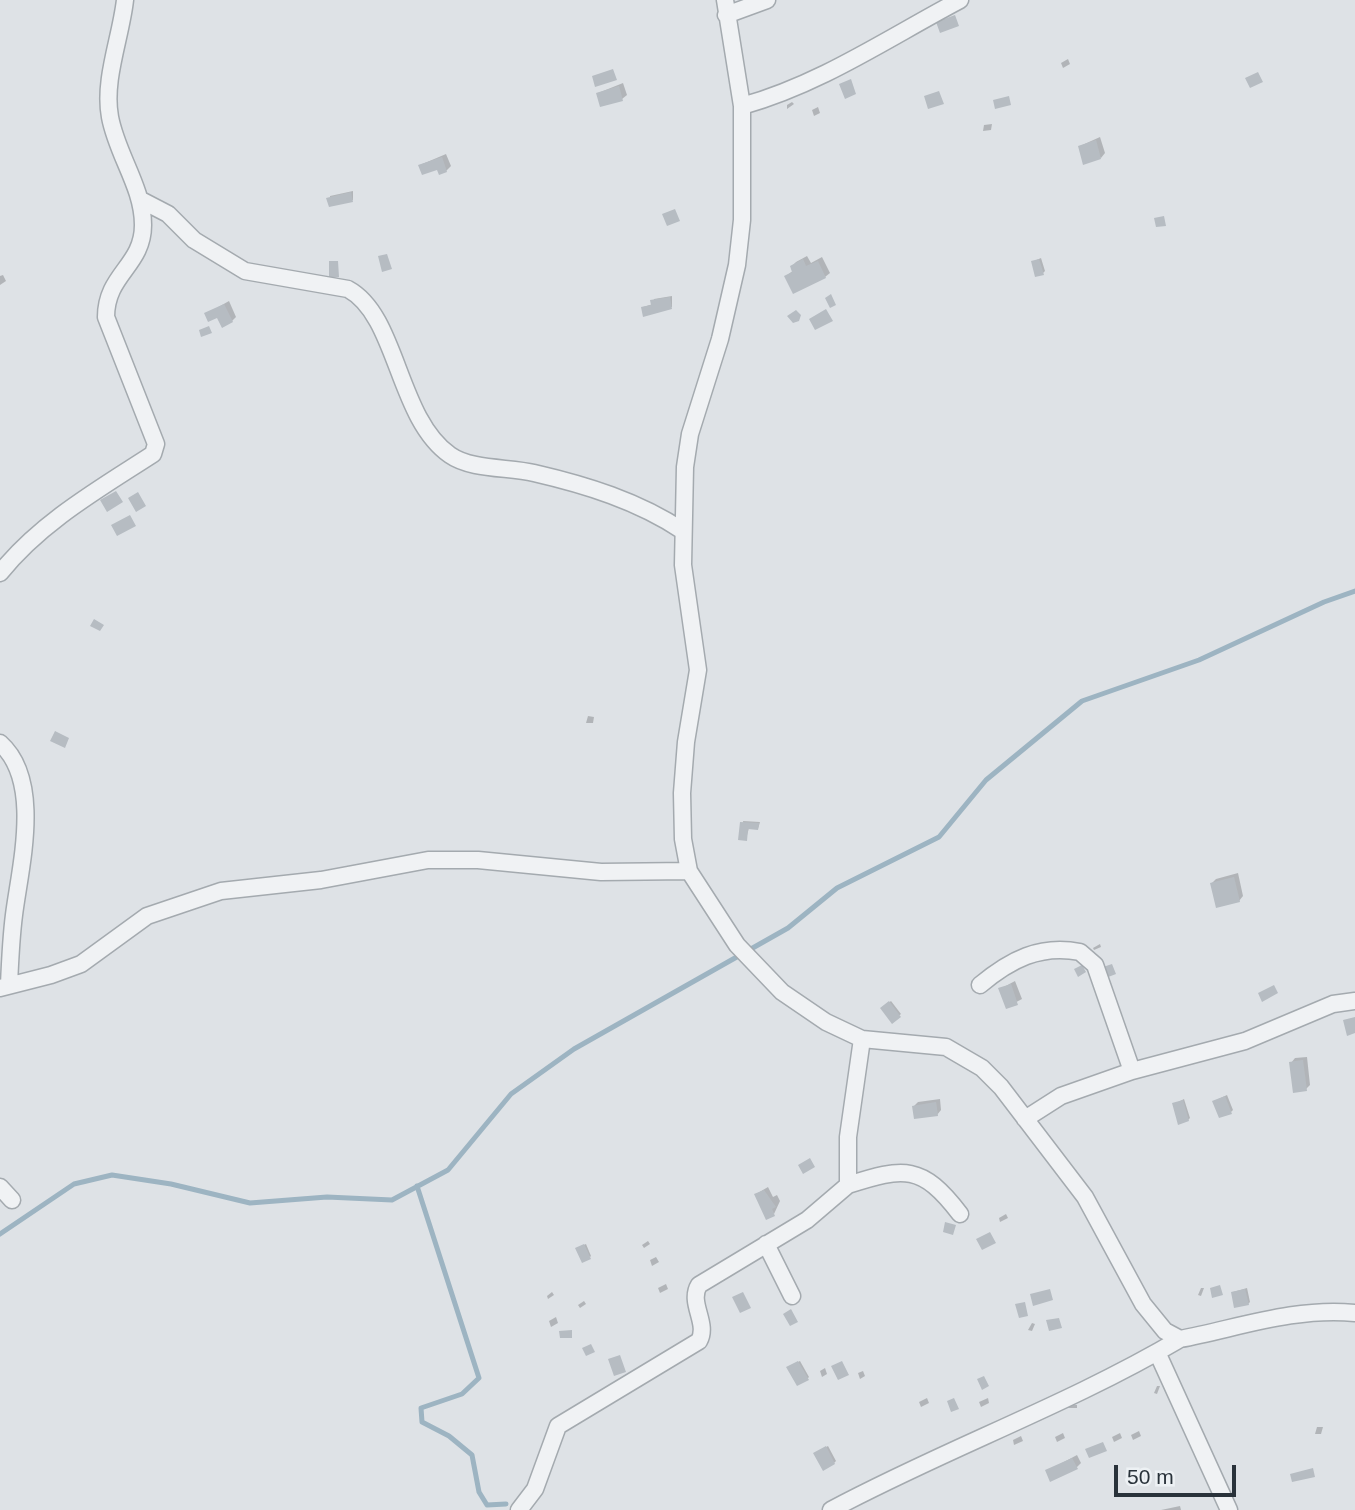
<!DOCTYPE html>
<html>
<head>
<meta charset="utf-8">
<style>
	body { margin:0 }
	#map { position:relative; width:1355px; height:1510px; overflow:hidden; background:#dee2e6; font-family:Helvetica,sans-serif }
	canvas { display:block }
	.scale { position:absolute; left:1114px; top:1465px; width:122px; height:32px; box-sizing:border-box; border:4px solid #29323a; border-top:0; padding-left:9px; font-size:21px; line-height:24px; white-space:nowrap; color:#29323a; -webkit-text-stroke:5px #edf1f4; paint-order:stroke }
</style>
</head>
<body>
<div id="map">
<canvas width="1355" height="1510"></canvas>
<div class="scale">50 m</div>
</div>
<script>
const context = document.querySelector('canvas').getContext('2d');
context.lineJoin = 'round';
function fillPath(path, color) {
  context.fillStyle = color;
  context.fill(path, 'evenodd');
}
function strokePath(path, color, width, dash) {
  context.strokeStyle = color;
  context.lineWidth = width;
  context.lineCap = dash ? 'butt' : 'round';
  context.setLineDash(dash || []);
  context.stroke(path);
}
const shadow = new Path2D(`
	M 1068,59 L 1070,64 L 1063,68 L 1061,63 Z
	M 623,83 L 627,95 L 622,99 L 598,93 Z
	M 792,102 L 794,104 L 787,109 L 787,105 Z
	M 818,107 L 820,113 L 814,116 L 812,110 Z
	M 992,124 L 991,130 L 983,131 L 984,125 Z
	M 1100,137 L 1105,153 L 1101,158 L 1080,146 Z
	M 446,154 L 451,166 L 446,171 L 420,165 Z
	M 353,191 L 353,200 L 330,205 L 330,196 Z
	M 807,256 L 811,263 L 822,257 L 830,273 L 825,277 L 786,276 L 794,270 L 792,266 L 796,262 Z
	M 1041,258 L 1045,271 L 1043,273 L 1032,262 Z
	M 3,275 L 6,281 L 0,285 L 0,276 Z
	M 672,296 L 672,307 L 643,307 L 653,304 L 654,299 Z
	M 229,301 L 236,317 L 232,321 L 206,314 Z
	M 588,716 L 594,717 L 593,723 L 586,723 Z
	M 743,821 L 760,822 L 758,829 L 749,828 L 746,839 Z
	M 1238,873 L 1243,896 L 1239,901 L 1212,883 L 1216,879 Z
	M 1100,944 L 1101,947 L 1094,950 L 1093,948 Z
	M 1015,981 L 1022,999 L 1007,1007 L 1000,989 Z
	M 891,1001 L 901,1014 L 892,1021 L 882,1008 Z
	M 1307,1057 L 1310,1085 L 1306,1089 L 1291,1063 L 1295,1058 Z
	M 1227,1095 L 1233,1110 L 1231,1112 L 1214,1101 Z
	M 940,1099 L 941,1110 L 937,1115 L 914,1106 L 918,1102 Z
	M 1184,1099 L 1190,1118 L 1188,1120 L 1174,1104 Z
	M 768,1187 L 773,1197 L 777,1195 L 780,1201 L 774,1214 L 756,1194 Z
	M 1006,1214 L 1008,1218 L 1000,1222 L 999,1218 Z
	M 648,1241 L 650,1244 L 644,1248 L 642,1245 Z
	M 586,1244 L 591,1256 L 590,1257 L 579,1247 Z
	M 656,1257 L 659,1262 L 652,1266 L 650,1260 Z
	M 666,1284 L 668,1289 L 660,1293 L 658,1288 Z
	M 1201,1288 L 1204,1288 L 1201,1296 L 1198,1295 Z
	M 1247,1288 L 1250,1302 L 1248,1304 L 1233,1292 Z
	M 552,1292 L 554,1295 L 548,1299 L 547,1296 Z
	M 584,1301 L 586,1304 L 580,1308 L 578,1305 Z
	M 556,1317 L 558,1323 L 551,1327 L 549,1321 Z
	M 1032,1323 L 1035,1324 L 1032,1331 L 1028,1330 Z
	M 800,1361 L 809,1377 L 807,1379 L 790,1366 Z
	M 825,1368 L 827,1374 L 822,1377 L 820,1371 Z
	M 863,1371 L 865,1376 L 860,1379 L 858,1373 Z
	M 1157,1386 L 1160,1386 L 1157,1394 L 1154,1393 Z
	M 927,1398 L 929,1403 L 921,1407 L 919,1402 Z
	M 988,1398 L 989,1403 L 981,1407 L 979,1402 Z
	M 1069,1404 L 1077,1405 L 1077,1408 L 1067,1408 Z
	M 1317,1427 L 1323,1427 L 1321,1434 L 1315,1434 Z
	M 1139,1431 L 1141,1436 L 1133,1440 L 1131,1435 Z
	M 1063,1433 L 1065,1438 L 1057,1442 L 1055,1437 Z
	M 1120,1433 L 1122,1438 L 1114,1442 L 1112,1437 Z
	M 1021,1436 L 1023,1441 L 1014,1445 L 1013,1440 Z
	M 828,1446 L 836,1461 L 834,1463 L 817,1452 Z
	M 1077,1455 L 1081,1463 L 1077,1467 L 1047,1471 Z
	M 1180,1506 L 1181,1510 L 1161,1510 Z`);
const stream = new Path2D(`
	M 417,1186 L 479,1378 L 462,1394 L 421,1408 L 422,1422 L 449,1436 L 472,1455 L 479,1492 L 487,1505 L 506,1504
	M 0,1234 L 74,1184 L 112,1175 L 171,1184 L 250,1203 L 327,1197 L 392,1200 L 448,1170 L 511,1094 L 574,1049 L 788,928 L 837,888 L 939,837 L 986,780 L 1082,701 L 1199,660 L 1324,602 L 1355,591`);
const building = new Path2D(`
	M 955,15 L 959,26 L 940,33 L 936,22 Z
	M 613,69 L 617,80 L 595,87 L 592,76 Z
	M 1258,72 L 1263,82 L 1250,88 L 1245,78 Z
	M 851,79 L 856,94 L 845,99 L 839,84 Z
	M 619,86 L 623,101 L 600,107 L 596,93 Z
	M 939,91 L 944,104 L 928,109 L 924,96 Z
	M 1009,96 L 1011,105 L 995,109 L 993,100 Z
	M 1096,140 L 1101,159 L 1083,165 L 1078,146 Z
	M 442,157 L 447,172 L 439,175 L 437,170 L 422,175 L 418,165 Z
	M 351,192 L 353,202 L 329,207 L 326,198 Z
	M 675,209 L 680,221 L 667,226 L 662,214 Z
	M 1164,216 L 1166,226 L 1156,227 L 1154,218 Z
	M 387,254 L 392,269 L 382,272 L 378,256 Z
	M 803,259 L 806,266 L 818,261 L 826,278 L 793,294 L 784,276 L 792,272 L 790,266 Z
	M 1039,259 L 1044,275 L 1035,277 L 1031,261 Z
	M 329,261 L 338,261 L 339,277 L 329,278 Z
	M 831,294 L 836,305 L 830,308 L 825,298 Z
	M 670,297 L 672,309 L 643,317 L 641,307 L 651,305 L 650,300 Z
	M 224,304 L 233,322 L 222,328 L 217,318 L 208,322 L 204,313 Z
	M 826,309 L 833,321 L 815,330 L 809,319 Z
	M 796,310 L 801,315 L 799,321 L 793,323 L 787,316 Z
	M 209,326 L 212,333 L 201,337 L 199,330 Z
	M 116,491 L 123,502 L 107,512 L 100,500 Z
	M 138,492 L 146,506 L 136,512 L 128,498 Z
	M 130,515 L 136,526 L 117,536 L 111,525 Z
	M 94,619 L 104,625 L 100,631 L 90,626 Z
	M 55,731 L 69,738 L 65,748 L 50,741 Z
	M 740,822 L 759,823 L 758,830 L 748,829 L 747,841 L 738,840 Z
	M 1234,877 L 1240,902 L 1216,908 L 1210,883 Z
	M 1112,964 L 1116,974 L 1103,979 L 1100,968 Z
	M 1082,965 L 1086,972 L 1078,977 L 1074,969 Z
	M 1011,984 L 1018,1005 L 1006,1009 L 998,988 Z
	M 1274,985 L 1278,993 L 1262,1002 L 1258,993 Z
	M 889,1001 L 901,1017 L 892,1024 L 880,1008 Z
	M 1355,1017 L 1355,1033 L 1347,1036 L 1343,1020 Z
	M 1303,1060 L 1307,1091 L 1293,1093 L 1289,1062 Z
	M 1225,1096 L 1232,1114 L 1219,1118 L 1212,1101 Z
	M 1183,1100 L 1189,1121 L 1178,1125 L 1172,1103 Z
	M 936,1102 L 938,1116 L 914,1119 L 912,1106 Z
	M 810,1158 L 815,1167 L 803,1174 L 798,1165 Z
	M 764,1190 L 776,1207 L 772,1209 L 775,1216 L 766,1220 L 754,1194 Z
	M 945,1222 L 956,1225 L 953,1235 L 943,1232 Z
	M 990,1232 L 996,1243 L 982,1250 L 976,1239 Z
	M 584,1244 L 591,1259 L 582,1263 L 575,1248 Z
	M 1220,1285 L 1223,1295 L 1212,1298 L 1210,1288 Z
	M 1050,1289 L 1053,1300 L 1033,1306 L 1030,1294 Z
	M 1245,1289 L 1249,1305 L 1234,1308 L 1231,1292 Z
	M 743,1292 L 751,1308 L 740,1313 L 732,1297 Z
	M 1025,1302 L 1028,1316 L 1019,1318 L 1015,1304 Z
	M 791,1309 L 798,1322 L 790,1326 L 783,1314 Z
	M 1059,1318 L 1062,1328 L 1049,1331 L 1046,1320 Z
	M 572,1330 L 572,1338 L 560,1338 L 559,1331 Z
	M 591,1344 L 595,1352 L 586,1356 L 582,1348 Z
	M 620,1355 L 626,1372 L 614,1376 L 608,1359 Z
	M 798,1361 L 809,1380 L 797,1386 L 786,1367 Z
	M 842,1361 L 849,1375 L 838,1380 L 831,1366 Z
	M 984,1376 L 989,1386 L 982,1390 L 977,1379 Z
	M 954,1398 L 959,1409 L 951,1412 L 947,1401 Z
	M 1103,1442 L 1107,1451 L 1089,1458 L 1085,1449 Z
	M 826,1446 L 835,1464 L 823,1471 L 813,1453 Z
	M 1072,1458 L 1078,1469 L 1050,1482 L 1045,1470 Z
	M 1313,1468 L 1315,1477 L 1292,1482 L 1290,1474 Z`);
const minor = new Path2D(`
	M 725,0 L 742,106 L 742,220 L 737,265 L 720,339 L 690,434 L 685,467 L 683,565 L 698,670 L 686,742 L 682,793 L 683,839 L 689,871 L 737,945 L 782,992 L 826,1022 L 862,1039 L 946,1047 L 982,1068 L 1001,1087 L 1085,1197 L 1143,1304 L 1165,1331 L 1180,1339 C 1238,1328 1295,1307 1355,1313
	M 726,15 L 767,0
	M 742,106 C 821,84 888,38 960,0
	M 141,200 L 168,214 L 194,240 L 245,271 L 348,289 C 398,316 397,418 450,455 C 471,470 509,467 534,473 C 586,485 638,501 683,531
	M 0,573 C 41,522 99,489 153,454 L 156,444 L 106,317 C 106,274 143,266 143,225 C 143,187 117,155 110,117 C 103,80 121,37 125,0
	M 0,743 C 43,781 20,867 14,915 C 11,938 10,962 9,985
	M 980,985 C 1010,960 1040,944 1080,952 L 1095,965 L 1132,1071
	M 0,988 L 51,975 L 81,964 L 147,916 L 221,891 L 321,880 L 428,860 L 478,860 L 601,872 L 689,871
	M 1025,1119 L 1061,1096 L 1132,1071 L 1245,1041 L 1333,1004 L 1355,1001
	M 848,1185 C 904,1167 922,1164 960,1214
	M 0,1187 L 12,1200
	M 766,1244 L 792,1296
	M 1157,1352 L 1229,1510
	M 519,1510 L 535,1489 L 558,1426 L 699,1341 C 709,1323 688,1303 699,1285 L 807,1220 L 848,1185 L 848,1137 L 862,1039
	M 831,1510 C 945,1449 1068,1405 1180,1339`);
fillPath(shadow, '#0003');
strokePath(stream, '#9db4c2', 5);
fillPath(building, '#b6bcc2');
strokePath(minor, '#a4aaaf', 19);
strokePath(minor, '#f0f2f4', 16);
</script>
</body>
</html>
